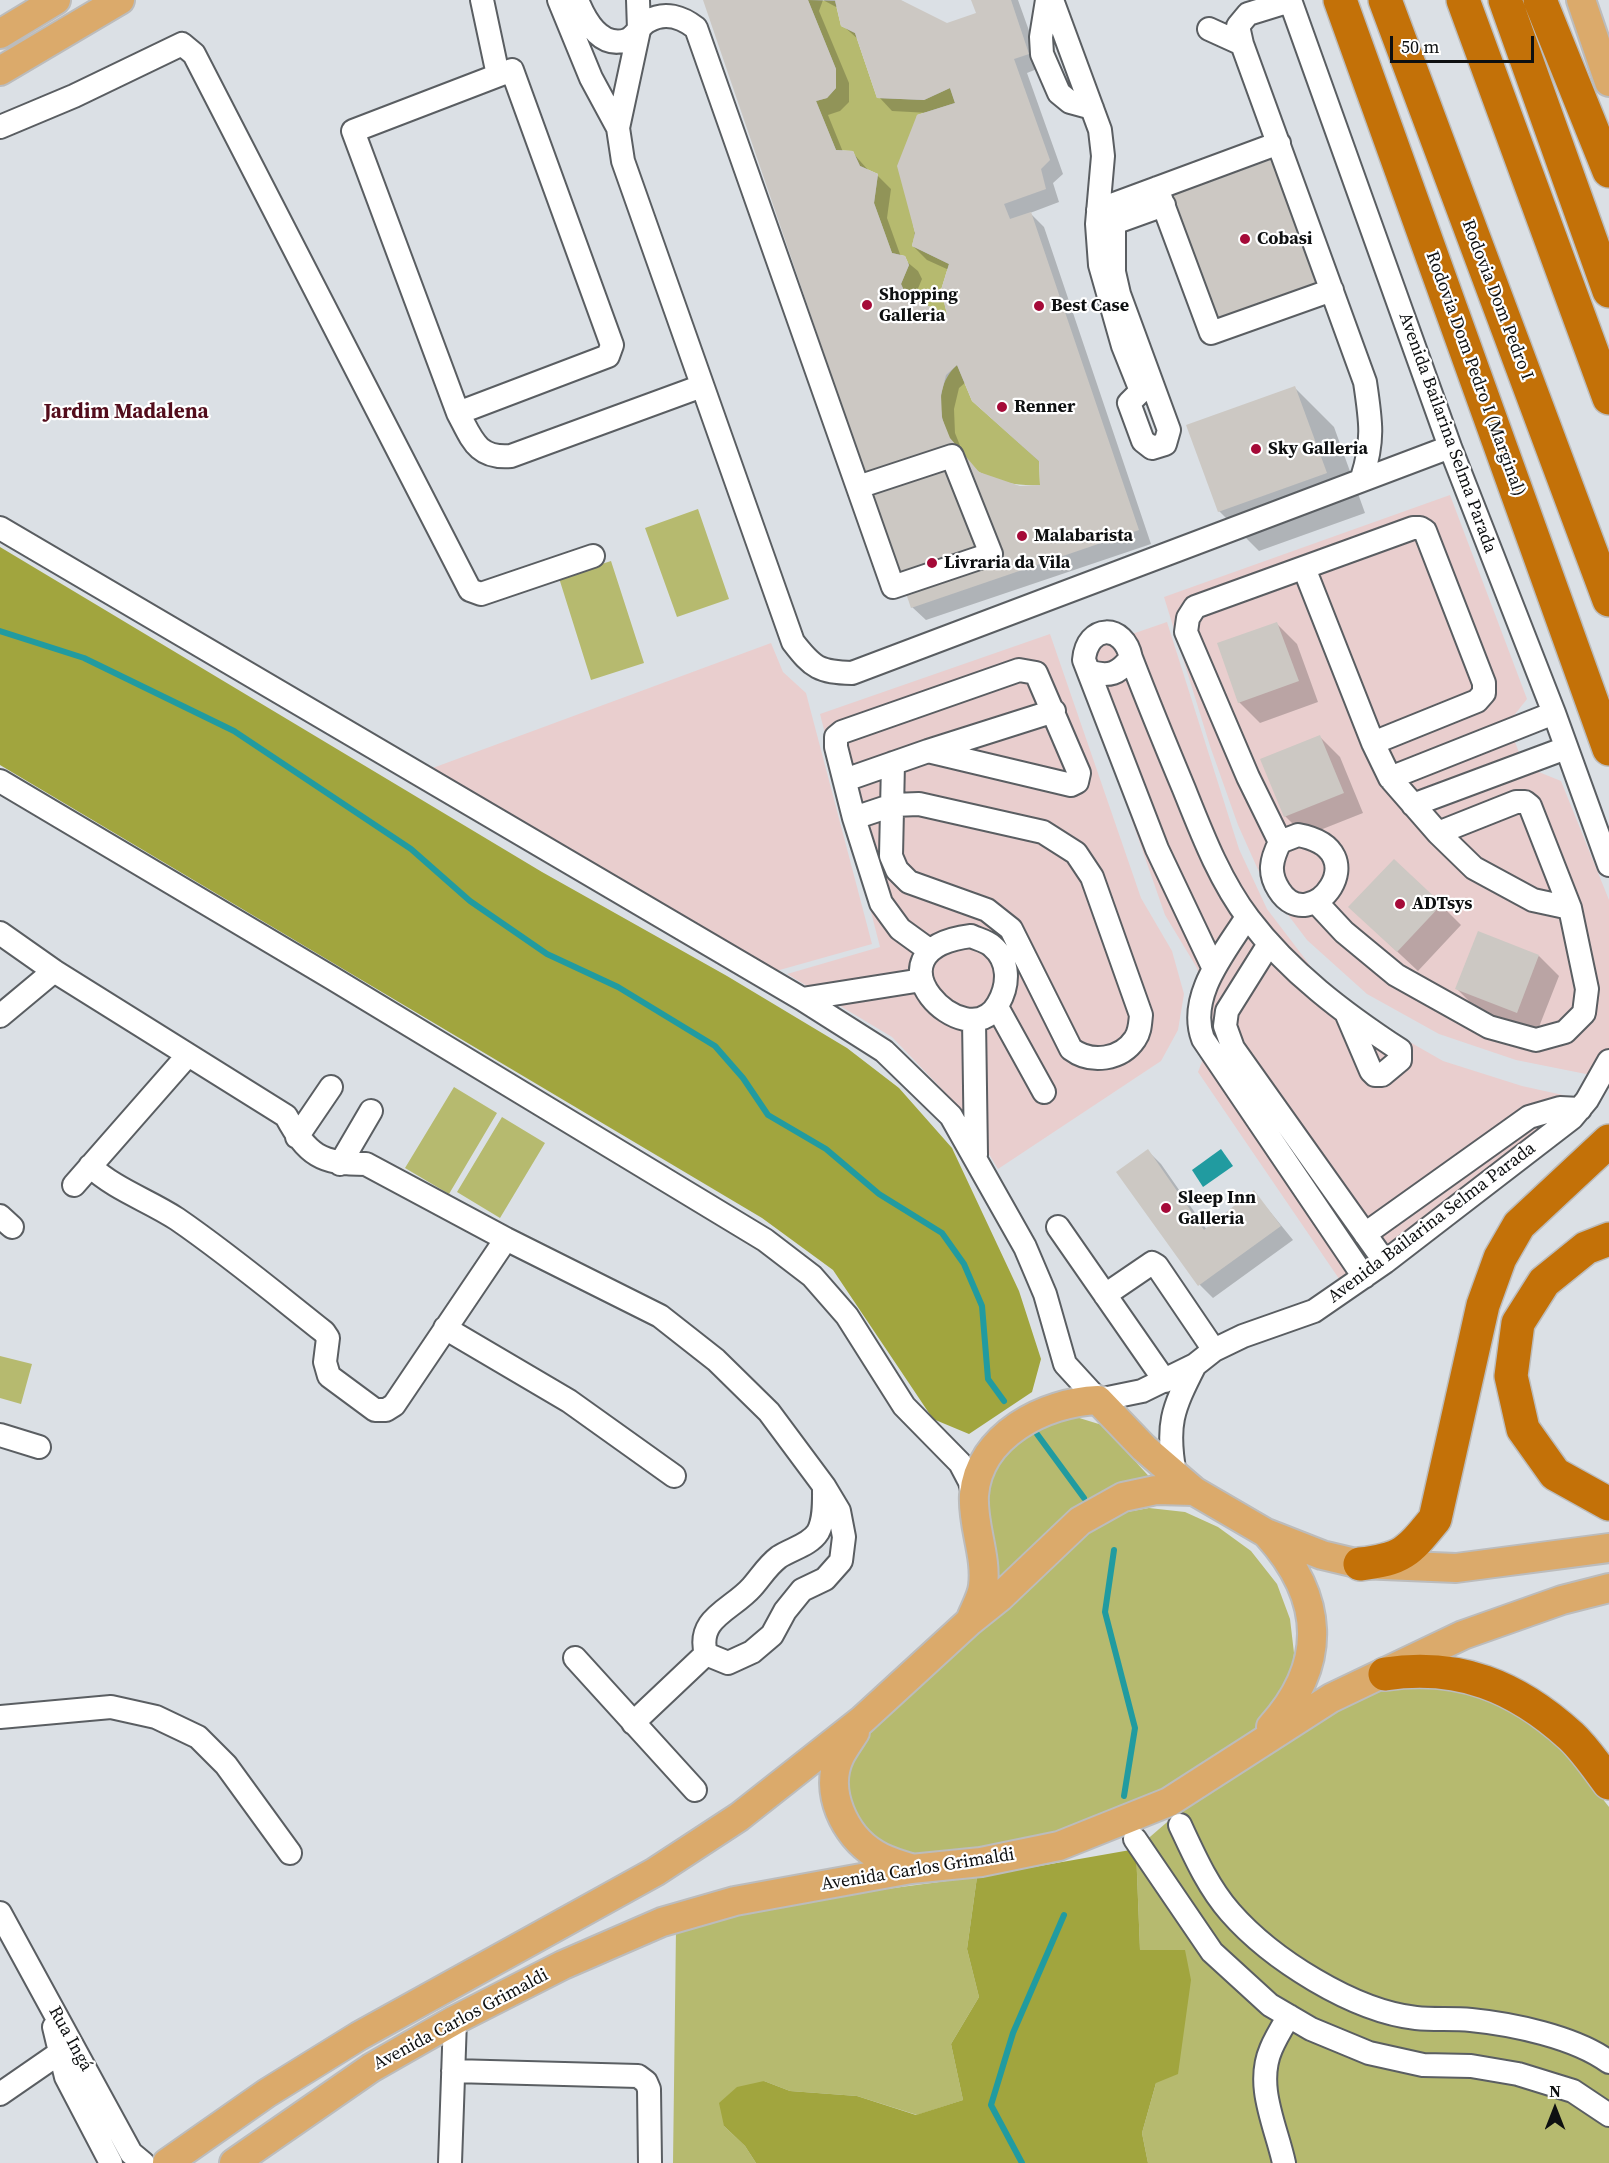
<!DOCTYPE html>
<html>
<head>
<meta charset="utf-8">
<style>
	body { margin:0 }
	#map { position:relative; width:1609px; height:2163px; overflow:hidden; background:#dbe0e5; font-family:"Source Serif 4",serif }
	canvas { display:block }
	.north { position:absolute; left:1525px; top:2079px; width:60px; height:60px; -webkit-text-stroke:4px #fff; paint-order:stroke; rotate:0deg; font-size:16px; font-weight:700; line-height:24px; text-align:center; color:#0e1011 }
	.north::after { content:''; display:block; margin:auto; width:21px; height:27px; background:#0e1011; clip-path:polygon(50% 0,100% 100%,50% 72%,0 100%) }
	.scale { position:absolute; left:1390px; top:36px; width:144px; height:27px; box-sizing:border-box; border:3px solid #0e1011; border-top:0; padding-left:8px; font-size:18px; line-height:21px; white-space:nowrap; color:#0e1011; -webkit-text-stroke:4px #fff; paint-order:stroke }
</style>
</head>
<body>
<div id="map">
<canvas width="1609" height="2163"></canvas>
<div class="north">N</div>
<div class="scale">50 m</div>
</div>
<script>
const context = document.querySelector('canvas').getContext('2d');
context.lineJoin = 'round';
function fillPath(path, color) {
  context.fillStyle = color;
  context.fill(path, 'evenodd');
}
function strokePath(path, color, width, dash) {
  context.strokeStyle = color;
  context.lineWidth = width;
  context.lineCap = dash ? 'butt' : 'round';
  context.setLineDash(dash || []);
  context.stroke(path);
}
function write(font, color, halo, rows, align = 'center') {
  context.font = font + ' "Source Serif 4",serif';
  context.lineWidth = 4.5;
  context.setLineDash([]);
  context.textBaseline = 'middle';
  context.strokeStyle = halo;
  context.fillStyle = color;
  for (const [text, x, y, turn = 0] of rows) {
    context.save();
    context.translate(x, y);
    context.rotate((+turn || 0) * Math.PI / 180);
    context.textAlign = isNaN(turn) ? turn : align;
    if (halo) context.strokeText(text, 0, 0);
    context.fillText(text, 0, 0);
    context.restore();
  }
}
const commercial = new Path2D(`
	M 1450,495 L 1527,699 L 1508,723 L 1524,766 L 1561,781 L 1609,900 L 1609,1055 L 1596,1076 L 1516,1060 L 1439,1034 L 1367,994 L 1307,940 L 1264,883 L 1238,825 L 1210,746 L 1164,597 Z
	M 1167,622 L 1239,849 L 1267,909 L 1312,968 L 1373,1021 L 1443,1061 L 1522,1086 L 1599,1103 L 1569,1129 L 1346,1289 L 1198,1072 L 1207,1049 L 1210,1019 L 1197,968 L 1165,915 L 1074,654 Z
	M 1050,634 L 1141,898 L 1172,951 L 1184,994 L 1178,1030 L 1161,1061 L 998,1169 L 962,1110 L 892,1037 L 787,974 L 880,947 L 820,714 Z
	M 771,643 L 783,672 L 806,693 L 872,944 L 776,971 L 430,769 Z`);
const green = new Path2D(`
	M 808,0 L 835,1 L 841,26 L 855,33 L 877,98 L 924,100 L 950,88 L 955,103 L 917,115 L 907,196 L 915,233 L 912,246 L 949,264 L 941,290 L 947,314 L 907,297 L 901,284 L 909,265 L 905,256 L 892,253 L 874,203 L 878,174 L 860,166 L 853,151 L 836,150 L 816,101 L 827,98 L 836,88 L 836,69 Z
	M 957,365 L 972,401 L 1039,461 L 1040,485 C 1019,486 1001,483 981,473 C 946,453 924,394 957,365 Z
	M 698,509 L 729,599 L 677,617 L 645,528 Z
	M 611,561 L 644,663 L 591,680 L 559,578 Z
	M 454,1087 L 497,1113 L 449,1194 L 405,1168 Z
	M 502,1117 L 545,1143 L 500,1218 L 457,1192 Z
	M 0,1356 L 32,1364 L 21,1404 L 0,1398 Z
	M 1076,1417 L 1102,1425 L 1155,1483 L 990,1595 C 986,1536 972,1472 1029,1434 C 1035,1430 1042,1423 1048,1421 C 1056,1418 1067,1418 1076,1417 Z
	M 1149,1508 L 1185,1512 L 1218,1527 L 1251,1551 L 1277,1584 L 1290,1619 L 1294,1653 L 1292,1670 L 1269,1714 L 1257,1729 L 1178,1784 L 1075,1829 L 944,1856 L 898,1855 L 863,1830 L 848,1793 L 849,1767 L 859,1744 L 1086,1529 L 1116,1514 Z
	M 1417,1669 L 1493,1692 L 1561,1746 L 1609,1807 L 1609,2163 L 1148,2163 L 1142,2133 L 1156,2083 L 1140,1950 L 1136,1849 L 1247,1753 Z
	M 977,1877 L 967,1949 L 979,1997 L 951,2044 L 963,2100 L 917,2115 L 857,2096 L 790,2091 L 764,2081 L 724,2126 L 745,2146 L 756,2163 L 673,2163 L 676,1929 L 818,1898 Z`);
const forest = new Path2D(`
	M 0,547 L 542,872 L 727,976 L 847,1048 L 899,1088 L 952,1148 L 1019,1291 L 1041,1359 L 1032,1392 L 969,1434 L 933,1419 L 833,1270 L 762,1218 L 0,765 Z
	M 1136,1849 L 1140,1950 L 1185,1950 L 1191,1980 L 1178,2074 L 1156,2083 L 1142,2133 L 1148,2163 L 756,2163 L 745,2146 L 724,2126 L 719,2103 L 737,2087 L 764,2081 L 790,2091 L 857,2096 L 916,2115 L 963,2100 L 951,2044 L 979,1997 L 967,1949 L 977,1877 Z`);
const water = new Path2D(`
	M 1221,1149 L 1233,1166 L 1203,1187 L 1192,1170 Z`);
const shadow = new Path2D(`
	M 705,0 L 900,0 L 947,25 L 978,14 L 973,0 L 1018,0 L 1042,67 L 1027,73 L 1063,174 L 1053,183 L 1059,202 L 1030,213 L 1044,227 L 1151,544 L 926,620 L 912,607 ZM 823,0 L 838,8 L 842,25 L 859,40 L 879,97 L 892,111 L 929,113 L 913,246 L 927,260 L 949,270 L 949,316 L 916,302 L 914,298 L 922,279 L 918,271 L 901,257 L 887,218 L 891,189 L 877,175 L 869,171 L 852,152 L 843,152 L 828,115 L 840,111 L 849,102 L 849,83 L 819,11 ZM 966,382 L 973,401 L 1040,462 L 1042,486 L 1020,488 L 977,472 L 963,453 L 955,433 L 954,409 L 959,388 Z
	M 1273,160 L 1331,296 L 1233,331 Z
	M 1295,388 L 1334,427 L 1365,513 L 1259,551 L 1219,511 Z
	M 1277,624 L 1297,644 L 1318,702 L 1260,723 L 1239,702 Z
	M 1320,737 L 1340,757 L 1363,813 L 1305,836 L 1285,816 Z
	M 1441,905 L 1461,925 L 1418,971 L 1371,927 Z
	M 1539,956 L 1559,976 L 1537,1032 L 1477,1009 L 1457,989 Z
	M 1148,1151 L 1161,1164 L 1207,1230 L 1254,1192 L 1293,1240 L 1213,1298 L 1200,1285 Z`);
const stream = new Path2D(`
	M 0,631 L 84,658 L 234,731 L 411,849 L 470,901 L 547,954 L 618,987 L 715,1046 L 743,1078 L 768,1115 L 826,1149 L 879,1194 L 942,1233 L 964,1264 L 982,1306 L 988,1379 L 1004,1401
	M 1037,1434 L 1084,1498
	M 1114,1550 L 1105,1612 L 1135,1728 L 1124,1796
	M 1022,2163 L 991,2105 L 1013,2033 L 1064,1915`);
const building = new Path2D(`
	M 703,0 L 808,0 L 836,69 L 836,88 L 827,98 L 816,101 L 836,150 L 853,151 L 860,166 L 878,174 L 874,203 L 892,253 L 905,256 L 909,265 L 901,284 L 907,297 L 947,314 L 941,290 L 949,264 L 912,246 L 915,233 L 897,166 L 917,115 L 955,103 L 950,88 L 924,100 L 877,98 L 855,33 L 841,26 L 835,0 L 901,0 L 947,23 L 976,13 L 971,0 L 1011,0 L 1029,54 L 1014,59 L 1050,160 L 1041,169 L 1046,189 L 1004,204 L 1010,219 L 1031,212 L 1139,530 L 911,608 ZM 957,365 L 972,401 L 1039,461 L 1040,485 L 1020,486 L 979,472 L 950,438 L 942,418 L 941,395 L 946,375 Z
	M 1273,159 L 1318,282 L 1218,319 L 1173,195 Z
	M 1295,386 L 1327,473 L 1218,512 L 1186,425 Z
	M 1277,622 L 1299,681 L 1238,703 L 1217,643 Z
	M 1320,735 L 1344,793 L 1284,817 L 1260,759 Z
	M 1394,859 L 1442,904 L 1397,952 L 1348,907 Z
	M 1478,931 L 1539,955 L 1517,1013 L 1455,989 Z
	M 1148,1149 L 1204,1230 L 1254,1190 L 1281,1226 L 1198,1286 L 1116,1172 Z`);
const minor = new Path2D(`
	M 482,0 L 498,75
	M 559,0 L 591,78 L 618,128 L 623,161 L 793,642 C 813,668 819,672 852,673 L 1450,447
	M 577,0 C 585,20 600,49 627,40 C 636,36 640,25 648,21 C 665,11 682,17 696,28 L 893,587 L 991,554 L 952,456 L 858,487
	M 1047,0 L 1041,37 L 1042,54 L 1059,93 L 1070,102 L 1092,108
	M 1052,0 L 1100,130 L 1103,156 L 1097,224 L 1100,265 L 1123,346 L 1141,391 L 1129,403 L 1143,441 L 1152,448 L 1165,444 L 1169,430 L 1119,294 L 1114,272 L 1114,223 L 1164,205
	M 1290,0 L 1450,447 L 1554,713 L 1609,865
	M 1290,1 L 1248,14 L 1238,26 L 1242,44 L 1365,382 C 1371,422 1374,440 1362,478
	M 1209,29 L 1242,44
	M 0,127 L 74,96 L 182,44 L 194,54 L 470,590 L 481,594 L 593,556
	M 618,128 L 639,30 L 638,0
	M 1157,188 L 1211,333 L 1332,290
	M 1098,210 L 1279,143
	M 458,413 L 608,356 L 612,345 L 512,70 L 353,131 L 458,413 C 472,439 477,459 511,456 L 702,386
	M 0,528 L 802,999 L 884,1051 L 951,1116 L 1025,1247 L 1045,1294 L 1065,1364 L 1098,1400 L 1142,1391 L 1195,1365 L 1214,1350 L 1243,1336 L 1314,1311 L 1385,1262 L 1572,1118 L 1587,1100 L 1609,1061
	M 1304,568 L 1373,743 L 1390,778 L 1438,833 L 1474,868 L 1533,900 L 1570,908
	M 1090,672 C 1110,677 1118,674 1131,658
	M 928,751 L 1071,785 L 1077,782 L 1079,773 L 1036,673 L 1019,670 L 842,732 L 836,737 L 836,747 L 854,818 L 881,903 L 900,929 L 929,950
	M 1390,778 L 1554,713
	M 845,780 L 928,751 L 1054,711
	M 0,781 L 332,978 L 765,1240 L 812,1276 L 847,1316 L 904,1406 L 960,1463 L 970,1482 L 974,1498
	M 1413,805 L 1566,748
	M 854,818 L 893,805 L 919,804 L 1043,832 L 1076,853 L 1092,877 L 1141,1015 C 1140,1024 1140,1032 1135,1039 C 1121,1060 1091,1064 1071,1049 L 1011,929 L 987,910 L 909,882 L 897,870 L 891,856 L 893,763
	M 1298,835 C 1380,850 1310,940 1279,890 C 1268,873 1271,860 1280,842 Z
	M 1280,842 L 1248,777 L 1186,632 L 1188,618 L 1195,607 L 1413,528 L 1420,528 L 1425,531 L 1484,683 L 1484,693 L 1477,701 L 1373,743
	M 1317,903 L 1344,932 L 1396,975 L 1489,1027 L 1536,1040 L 1565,1032 L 1584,1013 L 1587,989 L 1570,908 L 1530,806 L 1525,802 L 1516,802 L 1438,833
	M 1247,917 C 1225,952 1187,996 1203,1039 L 1364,1277
	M 0,933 L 54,971 L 286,1116 C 307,1155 321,1164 366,1164 L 506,1239 L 660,1316 L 716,1360 L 769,1412 L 824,1486 L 839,1511 L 844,1537 L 841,1561 L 825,1579 L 802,1590 L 785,1611 L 772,1635 L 752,1652 L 728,1663 L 706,1654 C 696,1618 732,1610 752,1587 C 761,1577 767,1566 779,1557 C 791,1549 810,1545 818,1532 C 825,1519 824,1500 824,1486
	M 971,936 C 977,939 987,941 992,946 C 1010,961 1009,985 998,1004 C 967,1060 858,950 971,936 Z
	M 1269,944 L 1227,1011 L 1225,1026 L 1233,1048 L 1385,1262
	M 1214,969 L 1157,849 L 1084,660 C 1087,624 1124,623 1131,658 C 1148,702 1166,746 1184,789 C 1202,834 1220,881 1249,919 C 1289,972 1345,1014 1400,1050 L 1400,1060 L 1382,1075 L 1375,1075 L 1371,1071 L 1347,1015
	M 802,999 L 922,980
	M 997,1007 L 1044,1092
	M 0,1016 L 54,971
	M 974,1020 L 976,1155
	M 297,1137 L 331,1087
	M 340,1164 L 371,1111
	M 90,1166 C 116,1190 148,1200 177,1219 C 228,1254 276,1294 324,1332 L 328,1338 L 325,1362 L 329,1376 L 375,1410 L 386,1410 L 394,1405 L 506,1239
	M 74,1185 L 188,1055
	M 0,1216 L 12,1227
	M 1058,1227 L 1165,1381
	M 1365,1234 L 1529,1117 L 1560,1108 L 1580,1109
	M 1105,1295 L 1152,1263 L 1157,1266 L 1214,1350
	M 445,1328 L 569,1401 L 674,1476
	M 0,1435 L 39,1447
	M 1175,1475 C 1166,1425 1172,1410 1195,1365
	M 575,1658 L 695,1790
	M 0,1717 L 111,1707 L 156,1717 L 198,1737 L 226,1765 L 290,1853
	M 633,1723 L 706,1654
	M 1180,1825 C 1194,1855 1208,1887 1230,1912 C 1271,1959 1353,2011 1416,2018 C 1434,2020 1453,2018 1471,2020 C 1512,2024 1575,2037 1609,2062
	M 1135,1839 L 1212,1952 L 1270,2005 L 1311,2029 L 1369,2053 L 1423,2065 L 1471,2066 L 1518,2074 L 1573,2091 L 1609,2115
	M 0,1913 L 131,2153 L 143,2163
	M 54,2027 L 66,2077 L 111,2163
	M 453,2071 L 638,2076 L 646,2082 L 649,2089 L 650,2163
	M 0,2094 L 71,2045
	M 450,2163 L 455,2020
	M 1284,2163 C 1276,2126 1255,2086 1271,2049 C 1276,2037 1283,2026 1289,2016`);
const major = new Path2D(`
	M 1581,0 L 1609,82
	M 0,34 L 56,0
	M 0,71 L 120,0
	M 1267,1534 C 1324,1597 1329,1663 1271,1727
	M 970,1621 C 974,1610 982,1597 983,1586 C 987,1556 972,1525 974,1495 C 979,1435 1045,1402 1098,1400 L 1144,1448 L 1194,1491
	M 855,1732 C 850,1740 844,1748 840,1756 C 823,1791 845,1836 875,1854 C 886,1861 898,1864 910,1868
	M 167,2163 L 267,2093 L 359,2036 L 655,1872 L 739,1817 L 862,1720 L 970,1621 L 1000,1597 L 1080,1521 L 1123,1497 L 1156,1490 L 1194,1491 L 1266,1533 L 1322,1555 L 1360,1564 L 1456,1568 L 1609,1548
	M 234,2163 L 371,2068 L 455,2020 L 563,1965 L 662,1922 L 735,1901 L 911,1869 L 981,1862 L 1059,1846 L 1169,1802 L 1331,1698 L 1463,1635 L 1562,1600 L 1609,1588`);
const highway = new Path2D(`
	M 1340,0 L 1609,749
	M 1385,0 L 1609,600
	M 1463,0 L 1609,398
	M 1505,0 L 1609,291
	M 1540,0 L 1609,171
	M 1609,1239 L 1586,1248 L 1544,1282 L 1518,1323 L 1511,1376 L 1523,1429 L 1555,1474 L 1609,1504
	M 1360,1564 C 1403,1559 1408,1552 1435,1519 L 1483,1305 L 1500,1258 L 1519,1225 L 1609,1141
	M 1385,1674 C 1459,1663 1516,1686 1571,1736 C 1585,1749 1597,1767 1609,1783`);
const markers = [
	[1245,239,6,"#a50a38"],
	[867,305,6,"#a50a38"],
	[1039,306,6,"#a50a38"],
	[1002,407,6,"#a50a38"],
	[1256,449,6,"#a50a38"],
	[1022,536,6,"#a50a38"],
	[932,563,6,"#a50a38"],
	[1400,904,6,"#a50a38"],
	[1166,1208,6,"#a50a38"]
];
const poiNames = [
	["Cobasi",1257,239],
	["Shopping",879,295],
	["Galleria",879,316],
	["Best Case",1051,306],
	["Renner",1014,407],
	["Sky Galleria",1268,449],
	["Malabarista",1034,536],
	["Livraria da Vila",944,563],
	["ADTsys",1412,904],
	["Sleep Inn",1178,1198],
	["Galleria",1178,1219]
];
const streetNames = [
	["Rodovia Dom Pedro I",1497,300,69],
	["Rodovia Dom Pedro I (Marginal)",1475,374,70],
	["Avenida Bailarina Selma Parada",1447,433,70],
	["Avenida Bailarina Selma Parada",1432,1223,-37],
	["Avenida Carlos Grimaldi",918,1870,-9],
	["Avenida Carlos Grimaldi",461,2020,-28],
	["Rua Ingá",70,2039,61]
];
const quarterNames = [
	["Jardim Madalena",126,413]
];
fillPath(commercial, '#e9cece');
fillPath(green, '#b6ba6f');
fillPath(forest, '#a1a53e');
fillPath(water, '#219ba0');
fillPath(shadow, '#0003');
strokePath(stream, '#219ba0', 6);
fillPath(building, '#ccc8c3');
strokePath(minor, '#5a5e62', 26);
strokePath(major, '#bcbcbc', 32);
strokePath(highway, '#bcbcbc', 36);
strokePath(minor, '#fff', 22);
strokePath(major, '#dbaa6b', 28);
strokePath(highway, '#c37108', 33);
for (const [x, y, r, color] of markers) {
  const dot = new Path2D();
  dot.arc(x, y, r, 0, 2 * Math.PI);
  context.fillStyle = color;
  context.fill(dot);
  strokePath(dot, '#fff', 2);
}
write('bold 18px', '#0e1011', '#fff', poiNames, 'left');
write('18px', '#0e1011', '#fff', streetNames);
write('bold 21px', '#530d1c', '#fff', quarterNames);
</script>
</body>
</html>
